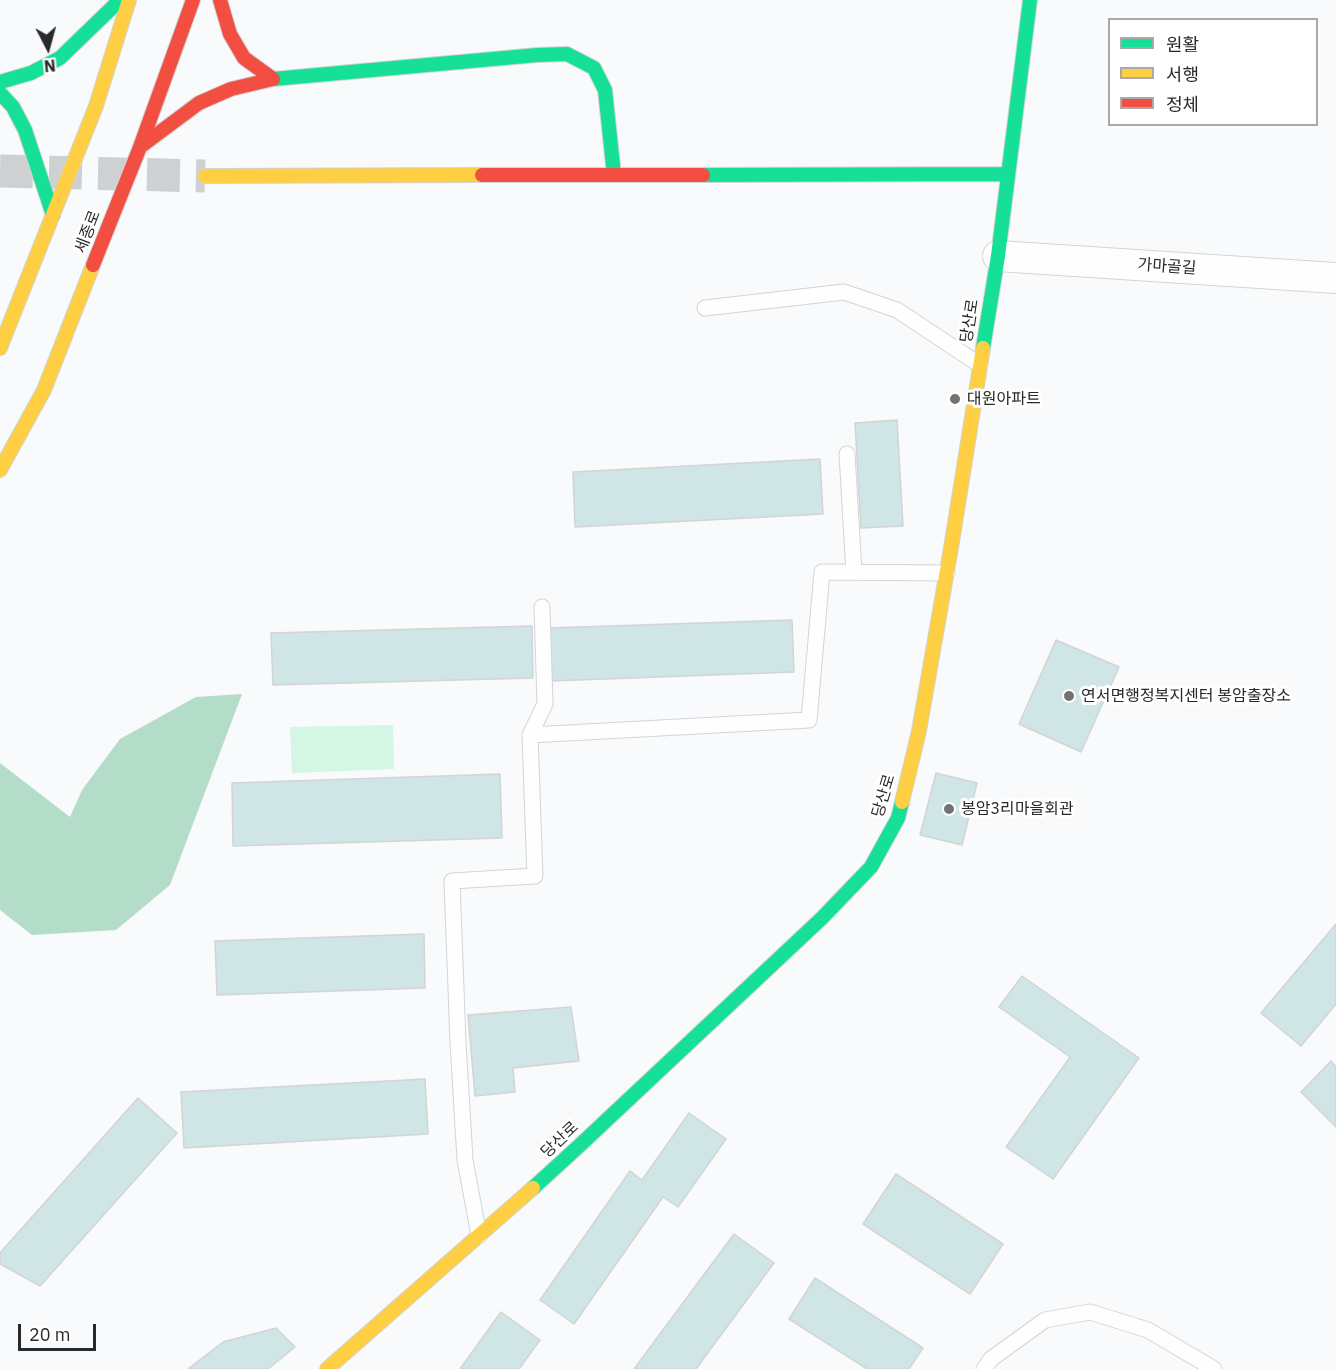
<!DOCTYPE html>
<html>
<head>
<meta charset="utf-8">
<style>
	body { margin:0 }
	#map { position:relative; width:1336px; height:1369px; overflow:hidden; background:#f8fafc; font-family:"IBM Plex Sans","Noto Sans KR",sans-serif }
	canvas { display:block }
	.legend { position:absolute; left:1108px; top:18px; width:210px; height:108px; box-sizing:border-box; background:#fff; border:2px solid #a9a9aa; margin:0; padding:8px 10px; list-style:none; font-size:18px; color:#28292a }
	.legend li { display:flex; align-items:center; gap:12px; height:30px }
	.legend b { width:30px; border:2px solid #a9a9aa }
	.north { position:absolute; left:18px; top:18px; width:60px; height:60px; -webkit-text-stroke:4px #fff; paint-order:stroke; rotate:174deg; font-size:16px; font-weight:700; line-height:24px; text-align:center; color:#28292a }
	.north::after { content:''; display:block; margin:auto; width:21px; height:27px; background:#28292a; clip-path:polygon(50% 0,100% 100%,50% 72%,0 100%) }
	.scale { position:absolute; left:18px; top:1324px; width:78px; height:27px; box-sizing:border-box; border:3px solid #28292a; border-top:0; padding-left:8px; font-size:18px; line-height:21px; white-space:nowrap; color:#28292a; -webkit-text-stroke:4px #fff; paint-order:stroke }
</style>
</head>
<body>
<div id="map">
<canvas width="1336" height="1369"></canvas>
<ul class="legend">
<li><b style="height:8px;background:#16e098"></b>원활</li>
<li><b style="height:8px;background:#ffcf43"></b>서행</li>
<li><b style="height:8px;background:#f24e42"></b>정체</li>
</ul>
<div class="north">N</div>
<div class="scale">20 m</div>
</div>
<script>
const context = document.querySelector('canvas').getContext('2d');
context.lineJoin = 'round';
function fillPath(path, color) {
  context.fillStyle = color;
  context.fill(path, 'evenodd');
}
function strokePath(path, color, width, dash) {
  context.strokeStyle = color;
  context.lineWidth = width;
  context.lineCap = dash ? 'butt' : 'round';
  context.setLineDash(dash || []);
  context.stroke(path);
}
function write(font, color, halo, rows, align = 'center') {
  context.font = font + ' "IBM Plex Sans","Noto Sans KR",sans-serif';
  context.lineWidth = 6;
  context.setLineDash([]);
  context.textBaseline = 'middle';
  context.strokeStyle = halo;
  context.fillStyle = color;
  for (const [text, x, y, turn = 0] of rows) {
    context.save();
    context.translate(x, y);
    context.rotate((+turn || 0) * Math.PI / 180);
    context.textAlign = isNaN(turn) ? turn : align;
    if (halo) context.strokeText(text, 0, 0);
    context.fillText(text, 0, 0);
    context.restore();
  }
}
const green = new Path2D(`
	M 393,725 L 394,769 L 292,773 L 290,727 Z`);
const forest = new Path2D(`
	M 242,694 L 170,885 L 116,930 L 32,935 L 0,910 L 0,763 L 70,817 L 82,790 L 120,739 L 196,697 Z`);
const building = new Path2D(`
	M 897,420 L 903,526 L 861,528 L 855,423 Z
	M 820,459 L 823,514 L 575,527 L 573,472 Z
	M 792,620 L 794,672 L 551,681 L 549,628 Z
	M 532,626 L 533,678 L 273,685 L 271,633 Z
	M 1056,640 L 1119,667 L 1081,752 L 1019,724 Z
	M 936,773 L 977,783 L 962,845 L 920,835 Z
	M 500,774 L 502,838 L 233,846 L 232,783 Z
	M 1336,924 L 1336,1004 L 1301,1046 L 1261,1013 Z
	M 424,934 L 425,988 L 217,995 L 215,941 Z
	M 1022,976 L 1139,1058 L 1053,1179 L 1006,1147 L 1070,1057 L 999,1007 Z
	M 571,1007 L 579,1061 L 513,1068 L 515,1092 L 475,1096 L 468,1015 Z
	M 1331,1061 L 1336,1067 L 1336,1127 L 1301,1092 Z
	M 425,1079 L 428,1134 L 184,1148 L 181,1092 Z
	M 138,1098 L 177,1133 L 40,1286 L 0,1264 L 0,1253 Z
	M 689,1113 L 726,1139 L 678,1207 L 663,1197 L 574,1324 L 540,1300 L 630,1171 L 642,1180 Z
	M 896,1174 L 1003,1244 L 970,1294 L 863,1224 Z
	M 734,1234 L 774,1263 L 696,1369 L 634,1369 Z
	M 815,1278 L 923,1348 L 909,1369 L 867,1369 L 789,1319 Z
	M 501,1312 L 540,1340 L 519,1369 L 460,1369 Z
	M 276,1328 L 295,1347 L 268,1369 L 188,1369 L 223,1342 Z`);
const secondaryTunnel = new Path2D(`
	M 0,171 L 205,176`);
const lane = new Path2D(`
	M 705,308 L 844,292 L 897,310 L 980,365
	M 847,454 L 854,572
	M 530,735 L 545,704 L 542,607
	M 479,1236 L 465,1160 L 458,1042 L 452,881 L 535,876 L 530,735 L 809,720 L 822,572 L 947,573
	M 984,1369 L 991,1359 L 1045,1320 L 1090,1312 L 1148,1330 L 1214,1369`);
const street = new Path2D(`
	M 998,256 L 1336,278`);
const fast = new Path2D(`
	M 273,79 L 537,55 L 567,54 L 594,68 L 605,90 L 614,175
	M 0,82 L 31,73 L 60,58 L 120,0
	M 0,93 L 13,107 L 25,130 L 53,215
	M 703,175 L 1008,174
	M 983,348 L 998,256 L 1030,0
	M 533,1188 L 579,1146 L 822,918 L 871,867 L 898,818 L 902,802`);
const slow = new Path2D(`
	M 205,176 L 482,175
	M 0,348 L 96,106 L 129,0
	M 0,470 L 44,390 L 93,265
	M 902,802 L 919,731 L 952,542 L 983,348
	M 327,1369 L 533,1188`);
const jam = new Path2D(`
	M 140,147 L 199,103 L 231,89 L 273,79 L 244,58 L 230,34 L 220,0
	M 482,175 L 703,175
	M 93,265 L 140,147 L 193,0`);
const markers = [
	[955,399,6,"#717274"],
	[1069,696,6,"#717274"],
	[949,809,6,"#717274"]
];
const streetNames = [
	["세종로",88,232,-69],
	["가마골길",1167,267,4],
	["당산로",970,321,-81],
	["당산로",884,796,-73],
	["당산로",560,1140,-43]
];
const poiNames = [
	["대원아파트",967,399],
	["연서면행정복지센터 봉암출장소",1081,696],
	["봉암3리마을회관",961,809]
];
fillPath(green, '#d3f6e5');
fillPath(forest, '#b3ddc9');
fillPath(building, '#d0e5e5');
strokePath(building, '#d2d4d5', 1.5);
strokePath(secondaryTunnel, '#ced0d2', 33, [33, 16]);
strokePath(lane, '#d2d4d5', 17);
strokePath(street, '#d2d4d5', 32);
strokePath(fast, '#d2d4d5', 16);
strokePath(slow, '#d2d4d5', 16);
strokePath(jam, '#d2d4d5', 16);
strokePath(lane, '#fefeff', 15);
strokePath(street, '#fefeff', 30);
strokePath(fast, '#16e098', 14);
strokePath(slow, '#ffcf43', 14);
strokePath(jam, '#f24e42', 14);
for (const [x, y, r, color] of markers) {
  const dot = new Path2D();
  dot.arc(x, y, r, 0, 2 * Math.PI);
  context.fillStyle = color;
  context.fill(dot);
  strokePath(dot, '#fff', 2);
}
write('16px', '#28292a', '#fff', streetNames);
write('16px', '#28292a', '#fff', poiNames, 'left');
</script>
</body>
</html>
